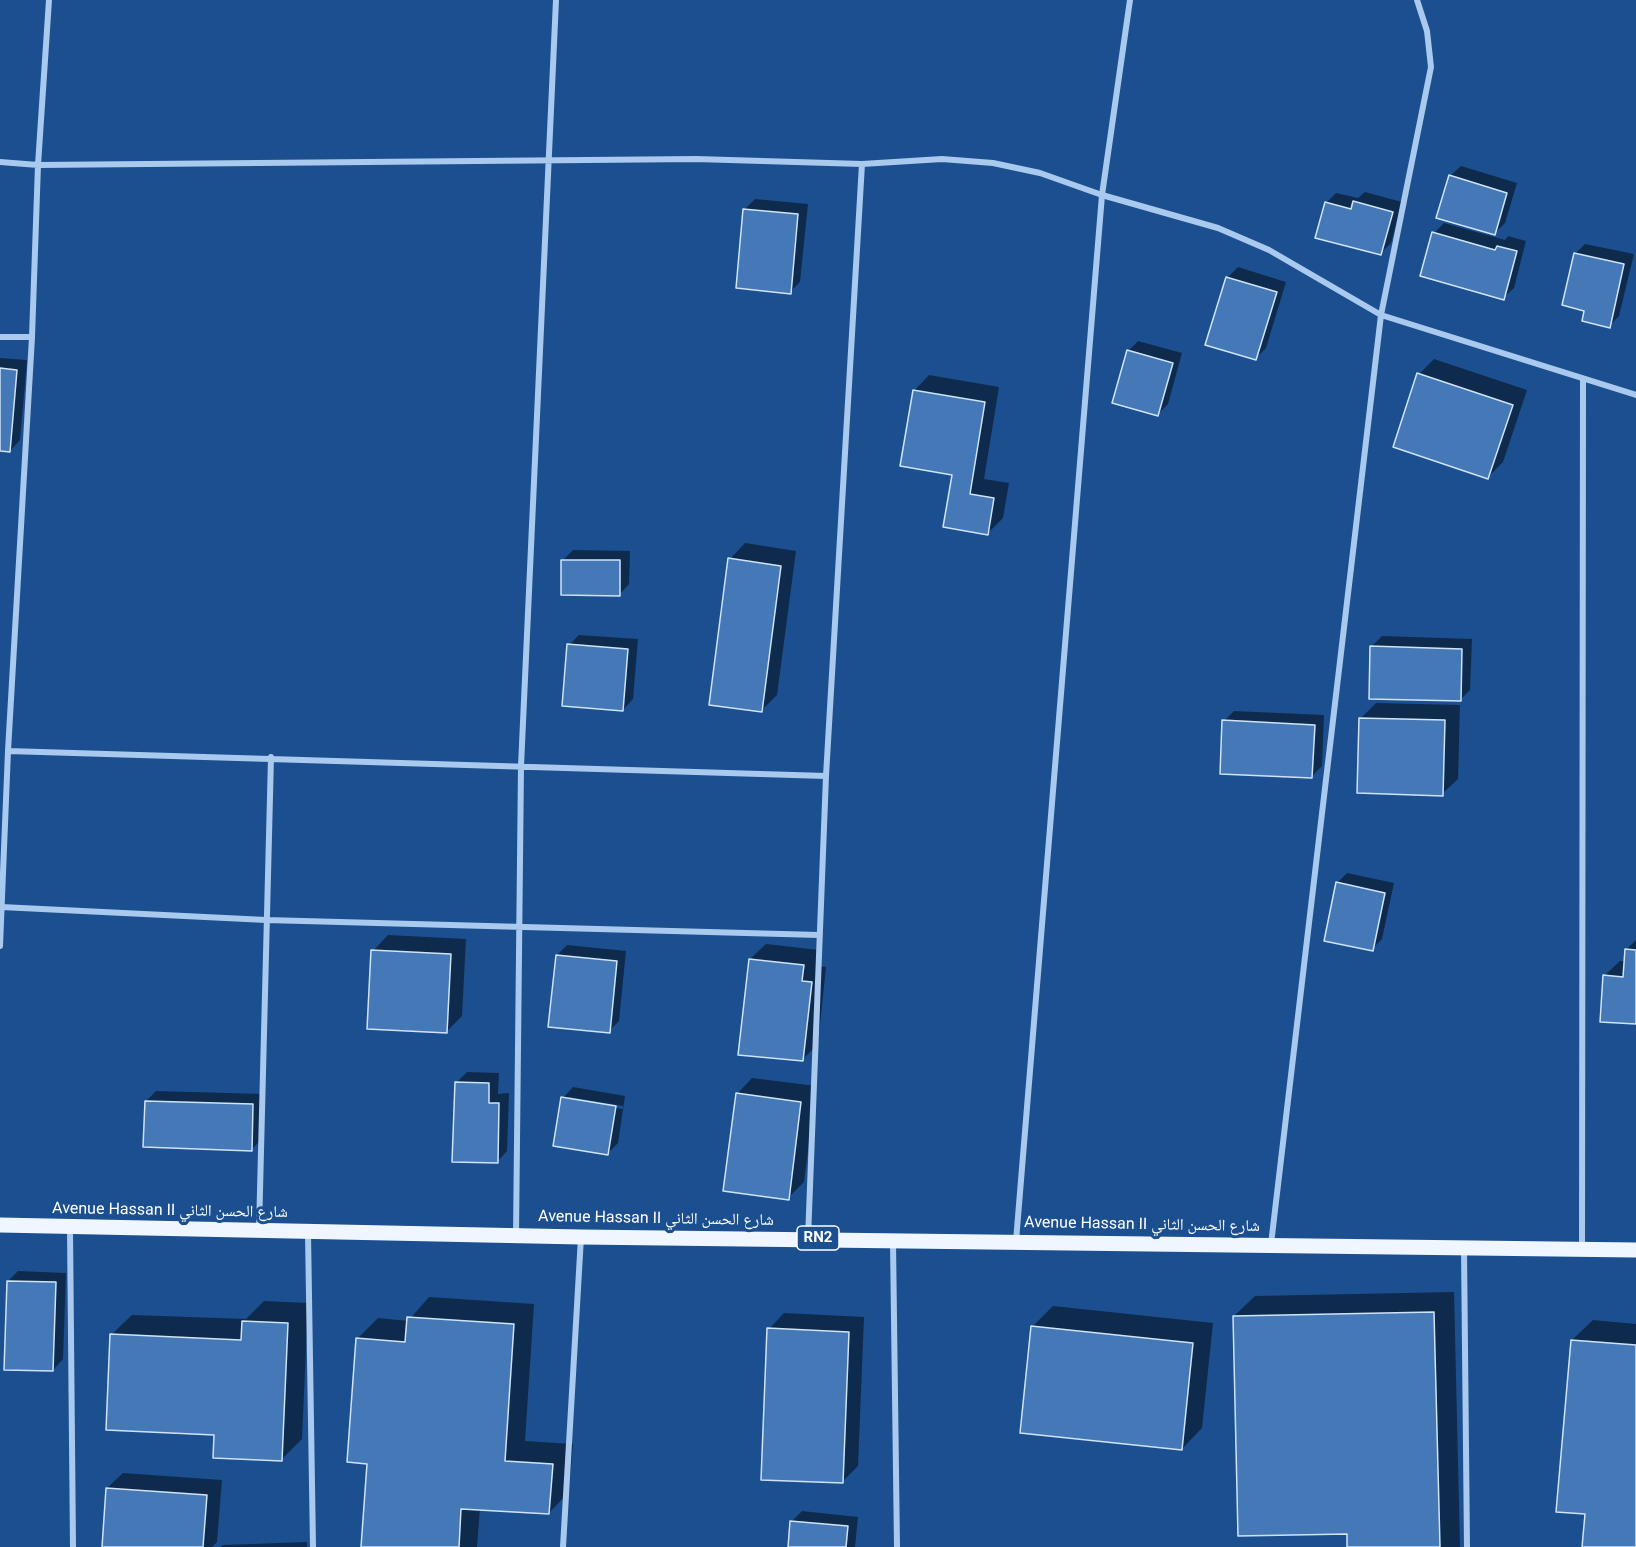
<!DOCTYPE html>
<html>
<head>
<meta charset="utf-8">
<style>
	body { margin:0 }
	canvas { display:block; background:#1b4f8f }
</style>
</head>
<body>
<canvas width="1636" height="1547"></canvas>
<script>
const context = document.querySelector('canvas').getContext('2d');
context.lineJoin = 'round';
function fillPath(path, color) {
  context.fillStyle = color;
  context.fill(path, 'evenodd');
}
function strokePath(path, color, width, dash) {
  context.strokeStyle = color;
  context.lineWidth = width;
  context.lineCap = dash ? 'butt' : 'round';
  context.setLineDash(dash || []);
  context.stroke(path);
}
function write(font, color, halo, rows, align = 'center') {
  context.font = font + ' Roboto,"Noto Naskh Arabic",sans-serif';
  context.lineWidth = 6;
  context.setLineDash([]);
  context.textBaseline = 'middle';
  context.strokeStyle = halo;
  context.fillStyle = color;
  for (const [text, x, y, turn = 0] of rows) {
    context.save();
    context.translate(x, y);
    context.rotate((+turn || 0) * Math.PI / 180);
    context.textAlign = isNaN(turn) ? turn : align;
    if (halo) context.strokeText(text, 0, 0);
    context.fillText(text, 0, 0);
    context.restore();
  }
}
const shadow = new Path2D(`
	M 1461,166 L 1517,183 L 1505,223 L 1495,233 L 1450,176 Z
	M 1365,192 L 1402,202 L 1391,243 L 1381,253 L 1326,203 L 1336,193 L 1358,198 Z
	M 755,199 L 808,204 L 800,282 L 790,292 L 745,209 Z
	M 1444,223 L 1505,240 L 1508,236 L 1526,241 L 1514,288 L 1503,298 L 1434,233 Z
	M 1585,244 L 1634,254 L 1619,316 L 1609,326 L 1586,309 L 1575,254 Z
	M 1238,267 L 1286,282 L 1266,348 L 1255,359 L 1227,278 Z
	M 1138,341 L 1182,353 L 1168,404 L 1158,414 L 1128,351 Z
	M 0,358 L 27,360 L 20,440 L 10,451 L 0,450 Z
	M 1434,359 L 1527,390 L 1503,462 L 1487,478 L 1419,374 Z
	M 929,375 L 999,387 L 984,479 L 1009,483 L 1003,518 L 988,533 L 954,473 L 914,391 Z
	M 745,543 L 796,551 L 777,695 L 761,711 L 730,559 Z
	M 573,550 L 630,551 L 629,584 L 619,595 L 563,560 Z
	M 579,635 L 638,639 L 633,699 L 623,710 L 569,645 Z
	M 1382,636 L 1472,639 L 1470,690 L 1460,700 L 1372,646 Z
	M 1376,703 L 1460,705 L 1458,779 L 1442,794 L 1361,718 Z
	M 1234,711 L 1324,715 L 1322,766 L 1312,776 L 1224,721 Z
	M 1347,873 L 1394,883 L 1382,939 L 1372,949 L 1337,883 Z
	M 388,935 L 466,939 L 462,1016 L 447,1031 L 373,951 Z
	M 1636,940 L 1636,1022 L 1604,976 L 1620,961 L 1626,961 L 1626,950 Z
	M 766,944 L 819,950 L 817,966 L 826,967 L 818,1044 L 802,1060 L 750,959 Z
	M 567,945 L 626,951 L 619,1021 L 609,1031 L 557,955 Z
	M 467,1072 L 499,1073 L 498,1094 L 509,1093 L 507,1151 L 497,1162 L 456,1083 Z
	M 752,1078 L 816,1086 L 804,1182 L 788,1198 L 737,1094 Z
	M 573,1087 L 625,1096 L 618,1143 L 607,1154 L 563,1098 ZM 569,1097 L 623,1106 L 623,1109 L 569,1100 Z
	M 156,1091 L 263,1094 L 262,1139 L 251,1150 L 146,1101 Z
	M 18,1271 L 66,1273 L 63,1359 L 53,1370 L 8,1281 Z
	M 1454,1292 L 1460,1547 L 1349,1547 L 1348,1532 L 1234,1316 L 1255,1296 Z
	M 429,1297 L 534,1304 L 525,1441 L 573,1444 L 569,1492 L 549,1513 L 480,1508 L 477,1547 L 363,1547 L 368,1463 L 357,1339 L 378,1318 L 408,1321 Z
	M 264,1301 L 308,1303 L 302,1439 L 282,1459 L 215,1433 L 111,1335 L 132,1315 L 246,1319 Z
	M 1053,1306 L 1213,1323 L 1202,1428 L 1182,1449 L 1032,1327 Z
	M 784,1313 L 864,1317 L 858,1466 L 843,1481 L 769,1329 Z
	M 1593,1320 L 1636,1324 L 1636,1547 L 1584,1547 L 1587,1513 L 1572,1340 Z
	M 123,1473 L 222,1480 L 217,1542 L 212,1547 L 103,1547 L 107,1488 Z
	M 802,1511 L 858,1517 L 855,1547 L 789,1547 L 792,1521 Z
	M 307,1542 L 307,1547 L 221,1547 L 223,1545 Z`);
const building = new Path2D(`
	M 1449,175 L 1507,193 L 1495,235 L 1436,218 Z
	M 1353,201 L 1393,212 L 1381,255 L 1315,238 L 1325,202 L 1351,209 Z
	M 743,209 L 798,214 L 791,294 L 736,288 Z
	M 1432,232 L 1495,250 L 1497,246 L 1517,251 L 1504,300 L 1420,276 Z
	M 1574,253 L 1624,264 L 1610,328 L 1582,321 L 1584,311 L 1562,305 Z
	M 1226,277 L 1277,292 L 1256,360 L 1205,345 Z
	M 1127,350 L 1173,363 L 1158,416 L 1112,403 Z
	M 0,368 L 17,370 L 10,452 L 0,451 Z
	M 1417,373 L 1513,405 L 1488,479 L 1393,447 Z
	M 913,390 L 985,402 L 970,494 L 994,498 L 988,535 L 943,527 L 952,475 L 900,466 Z
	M 728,558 L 781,566 L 762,712 L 709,705 Z
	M 561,560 L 620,560 L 620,596 L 561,595 Z
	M 567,644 L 628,649 L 623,711 L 562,706 Z
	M 1370,646 L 1462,649 L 1461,701 L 1369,699 Z
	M 1359,718 L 1445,720 L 1443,796 L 1357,793 Z
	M 1222,720 L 1315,725 L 1312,778 L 1220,774 Z
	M 1336,882 L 1385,893 L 1373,951 L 1324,941 Z
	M 1625,949 L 1636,950 L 1636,1024 L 1600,1022 L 1603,975 L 1623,977 Z
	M 371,950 L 451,954 L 447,1033 L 367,1029 Z
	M 556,955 L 617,961 L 610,1033 L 548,1027 Z
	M 749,959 L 804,965 L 802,981 L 812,982 L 803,1061 L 738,1055 Z
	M 455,1082 L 489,1083 L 489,1103 L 499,1103 L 498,1163 L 452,1162 Z
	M 736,1093 L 801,1102 L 789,1200 L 723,1191 Z
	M 561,1097 L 616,1106 L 608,1155 L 553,1146 Z
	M 145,1101 L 253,1104 L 252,1151 L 143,1147 Z
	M 7,1281 L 56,1282 L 53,1371 L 4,1370 Z
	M 1434,1312 L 1440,1547 L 1347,1547 L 1347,1534 L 1238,1536 L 1233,1316 Z
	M 407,1317 L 514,1324 L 505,1461 L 553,1464 L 549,1514 L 461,1509 L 459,1547 L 361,1547 L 367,1464 L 347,1462 L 356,1338 L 405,1342 Z
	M 242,1321 L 288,1323 L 282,1461 L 213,1458 L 214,1435 L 106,1430 L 110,1334 L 241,1340 Z
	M 1031,1326 L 1193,1343 L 1182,1450 L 1020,1433 Z
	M 767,1328 L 849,1332 L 843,1483 L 761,1480 Z
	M 1571,1340 L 1636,1345 L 1636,1547 L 1582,1547 L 1585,1514 L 1556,1512 Z
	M 106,1488 L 207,1495 L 203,1547 L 102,1547 Z
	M 790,1521 L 848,1526 L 846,1547 L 788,1547 Z`);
const street = new Path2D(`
	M 0,162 L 38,165 L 696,159 L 862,164 L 942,159 L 993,163 L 1040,173 L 1102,195 L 1130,0
	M 0,337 L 32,337
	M 8,751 L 826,776
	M 1,907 L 266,920 L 819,935
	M 0,946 L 8,751 L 32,337 L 38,165 L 49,0
	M 70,1229 L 73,1547
	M 259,1230 L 271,757
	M 308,1233 L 313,1547
	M 516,1235 L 521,766 L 556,0
	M 808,1238 L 826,776 L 862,164
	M 1016,1241 L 1102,195 L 1218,228 L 1269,250 L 1381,315 L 1636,395
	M 893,1242 L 897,1547
	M 1271,1244 L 1381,315 L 1431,67 L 1427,31 L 1417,0
	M 1582,1248 L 1583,379
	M 1464,1249 L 1467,1547
	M 563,1547 L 581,1237`);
const primary = new Path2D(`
	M 0,1225 L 581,1237 L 1636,1250`);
const shields = [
	[818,1238,42]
];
const shieldNames = [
	["RN2",818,1238]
];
const streetNames = [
	["Avenue Hassan II شارع الحسن الثاني",170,1211,1],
	["Avenue Hassan II شارع الحسن الثاني",656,1219,1],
	["Avenue Hassan II شارع الحسن الثاني",1142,1225,1]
];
fillPath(shadow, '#0007');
fillPath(building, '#4478b7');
strokePath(building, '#cfe3fa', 1.5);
strokePath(street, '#a9c9ee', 6);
strokePath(primary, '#f0f6ff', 15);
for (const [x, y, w] of shields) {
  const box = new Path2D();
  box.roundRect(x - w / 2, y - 12, w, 24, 4.5);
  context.fillStyle = '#1b4f8f';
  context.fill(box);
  strokePath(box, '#fff', 1.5);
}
write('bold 15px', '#fff', null, shieldNames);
write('16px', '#fff', '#1b4f8f', streetNames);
</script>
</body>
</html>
